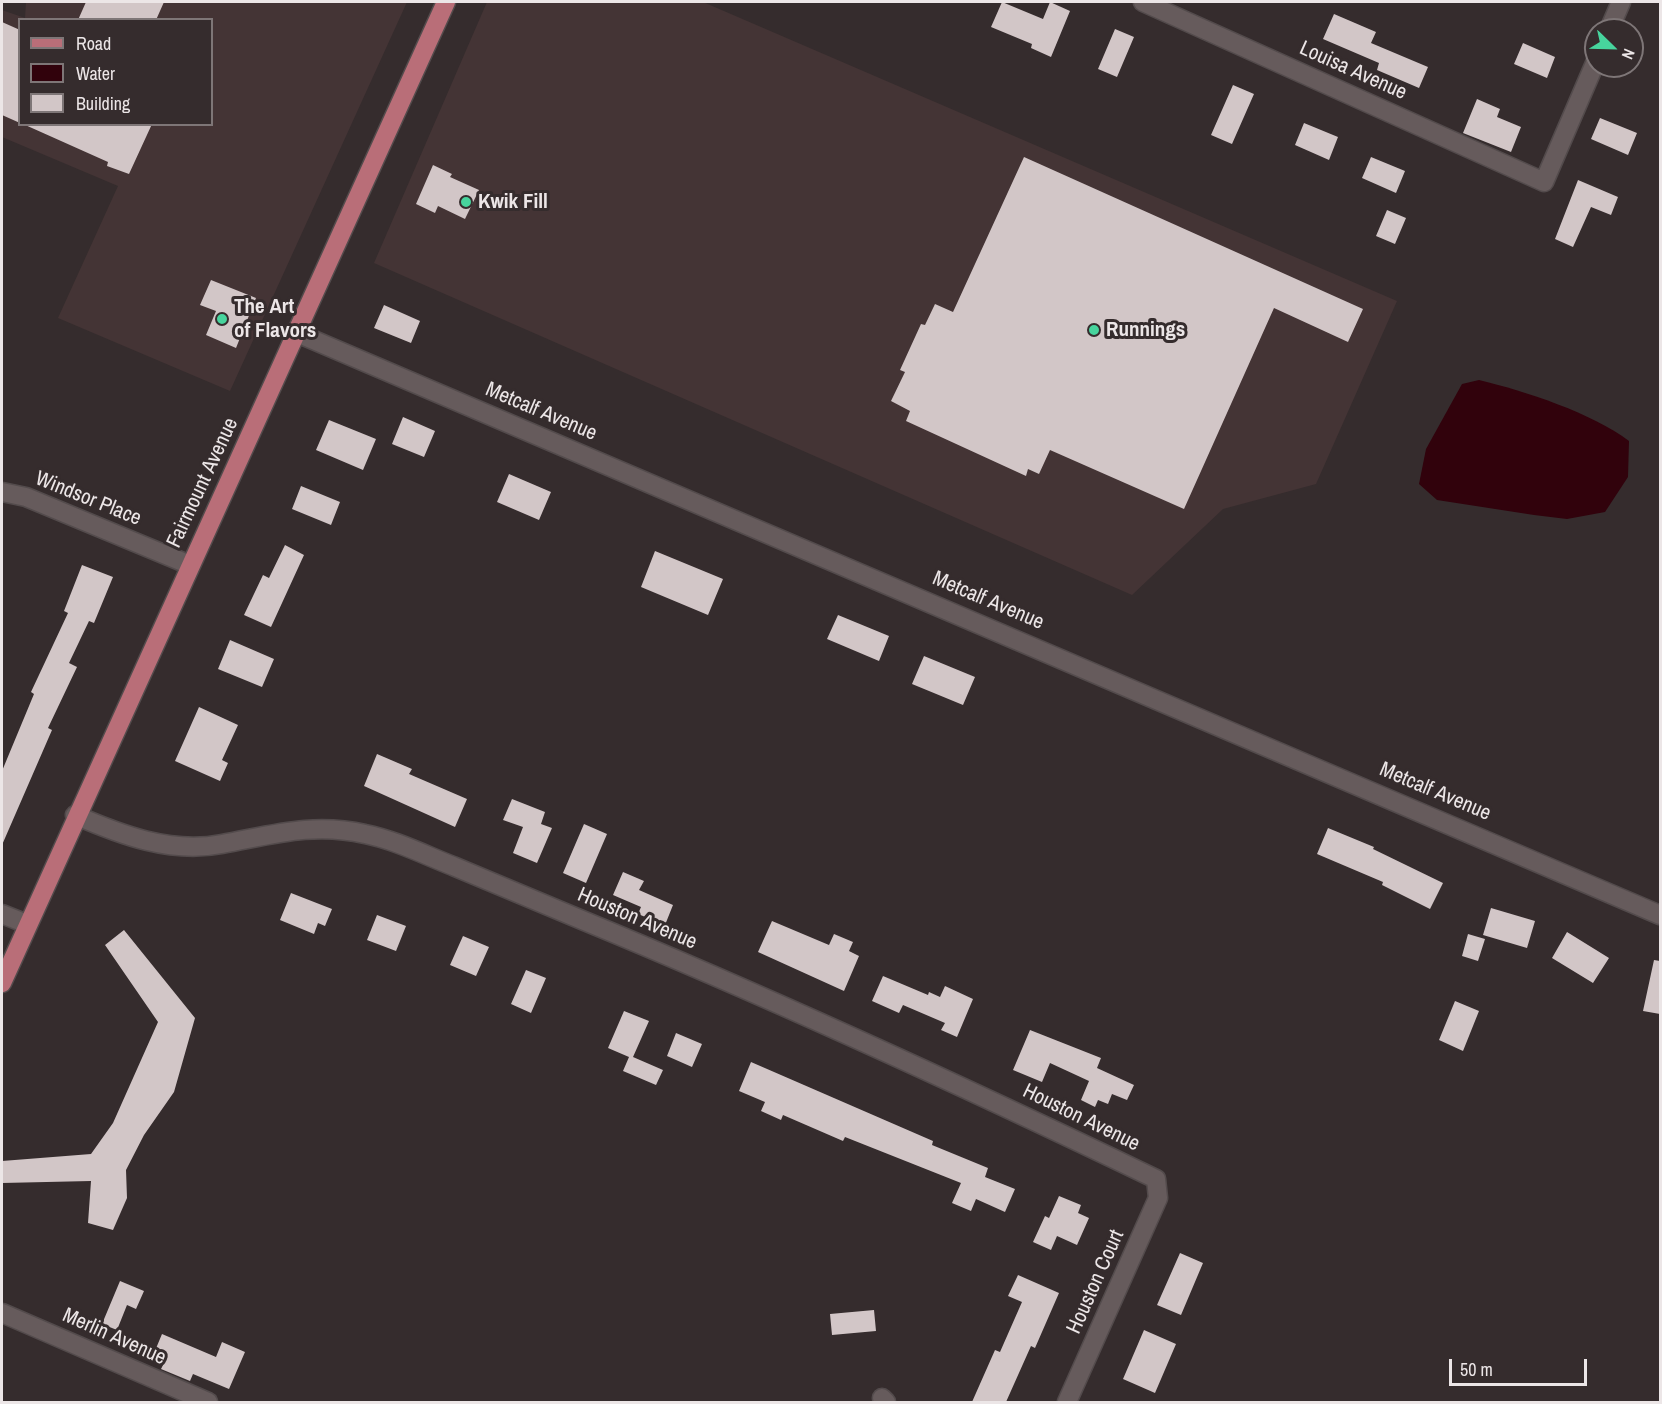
<!DOCTYPE html>
<html>
<head>
<meta charset="utf-8">
<style>
	body { margin:0 }
	#map { position:relative; width:1662px; height:1404px; overflow:hidden; background:#352c2d; font-family:"Archivo Narrow",sans-serif }
	canvas { display:block }
	.frame { position:absolute; inset:0; border:3px solid #ece6e7; pointer-events:none }
	.legend { position:absolute; left:18px; top:18px; width:195px; height:108px; box-sizing:border-box; background:#352c2d; border:2px solid #7e7677; margin:0; padding:8px 10px; list-style:none; font-size:18px; color:#ece6e7 }
	.legend li { display:flex; align-items:center; gap:12px; height:30px }
	.legend b { width:30px; border:2px solid #7e7677 }
	.north { position:absolute; left:1584px; top:18px; width:60px; height:60px; box-sizing:border-box; background:#352c2d; border:2px solid #7e7677; border-radius:50%; rotate:113deg; font-size:16px; font-weight:700; line-height:24px; text-align:center; color:#ece6e7 }
	.north::after { content:''; display:block; margin:auto; width:21px; height:27px; background:#47d49d; clip-path:polygon(50% 0,100% 100%,50% 72%,0 100%) }
	.scale { position:absolute; left:1449px; top:1359px; width:138px; height:27px; box-sizing:border-box; border:3px solid #ece6e7; border-top:0; padding-left:8px; font-size:18px; line-height:21px; white-space:nowrap; color:#ece6e7; -webkit-text-stroke:4px #352c2d; paint-order:stroke }
</style>
</head>
<body>
<div id="map">
<canvas width="1662" height="1404"></canvas>
<div class="frame"></div>
<ul class="legend">
<li><b style="height:8px;background:#b96e78"></b>Road</li>
<li><b style="height:16px;background:#31020c"></b>Water</li>
<li><b style="height:16px;background:#d2c6c7"></b>Building</li>
</ul>
<div class="north">N</div>
<div class="scale">50 m</div>
</div>
<script>
const context = document.querySelector('canvas').getContext('2d');
context.lineJoin = 'round';
function fillPath(path, color) {
  context.fillStyle = color;
  context.fill(path, 'evenodd');
}
function strokePath(path, color, width, dash) {
  context.strokeStyle = color;
  context.lineWidth = width;
  context.lineCap = dash ? 'butt' : 'round';
  context.setLineDash(dash || []);
  context.stroke(path);
}
function write(font, color, halo, rows, align = 'center') {
  context.font = font + ' "Archivo Narrow",sans-serif';
  context.lineWidth = 6;
  context.setLineDash([]);
  context.textBaseline = 'middle';
  context.strokeStyle = halo;
  context.fillStyle = color;
  for (const [text, x, y, turn = 0] of rows) {
    context.save();
    context.translate(x, y);
    context.rotate((+turn || 0) * Math.PI / 180);
    context.textAlign = isNaN(turn) ? turn : align;
    if (halo) context.strokeText(text, 0, 0);
    context.fillText(text, 0, 0);
    context.restore();
  }
}
const built = new Path2D(`
	M 26,2 L 407,2 L 230,391 L 58,318 L 118,186 L 2,137 L 2,10 L 25,18 ZM 20,20 L 212,20 L 212,124 L 20,124 Z
	M 487,2 L 703,2 L 1397,301 L 1316,484 L 1223,509 L 1132,595 L 374,263 Z`);
const water = new Path2D(`
	M 1479,380 C 1525,391 1592,413 1629,441 L 1628,477 L 1605,512 L 1567,519 L 1534,515 L 1437,500 L 1419,484 L 1426,449 L 1462,384 Z`);
const building = new Path2D(`
	M 86,2 L 164,2 L 156,20 L 78,20 Z
	M 1002,2 L 1043,19 L 1050,2 L 1070,11 L 1051,57 L 1031,48 L 1032,44 L 991,27 Z
	M 1334,14 L 1376,32 L 1371,43 L 1428,67 L 1419,88 L 1377,70 L 1379,63 L 1323,39 Z
	M 2,22 L 20,30 L 20,123 L 2,115 Z
	M 1115,29 L 1134,37 L 1117,77 L 1098,69 Z
	M 1523,43 L 1555,57 L 1547,78 L 1514,64 Z
	M 1233,85 L 1254,94 L 1232,144 L 1211,135 Z
	M 1477,99 L 1500,109 L 1497,117 L 1521,127 L 1511,152 L 1463,133 Z
	M 1600,118 L 1637,133 L 1628,155 L 1591,139 Z
	M 1304,123 L 1338,137 L 1329,160 L 1295,145 Z
	M 23,124 L 152,124 L 129,174 L 107,166 L 108,162 Z
	M 1024,157 L 1363,309 L 1348,342 L 1274,308 L 1184,509 L 1050,450 L 1039,474 L 1028,469 L 1026,476 L 906,421 L 910,411 L 891,401 L 905,372 L 900,370 L 921,324 L 925,325 L 935,304 L 953,312 Z
	M 1371,157 L 1405,171 L 1396,193 L 1362,178 Z
	M 433,165 L 452,174 L 450,177 L 479,190 L 465,219 L 438,206 L 435,213 L 416,204 Z
	M 1578,180 L 1618,197 L 1611,215 L 1591,207 L 1573,247 L 1555,239 Z
	M 1387,210 L 1406,218 L 1395,244 L 1376,236 Z
	M 211,280 L 256,298 L 236,348 L 206,335 L 216,311 L 200,305 Z
	M 384,305 L 420,321 L 411,343 L 374,328 Z
	M 403,417 L 435,431 L 424,457 L 392,444 Z
	M 329,420 L 376,439 L 363,470 L 316,450 Z
	M 509,474 L 551,492 L 539,520 L 497,502 Z
	M 301,486 L 340,502 L 331,525 L 292,509 Z
	M 285,545 L 304,555 L 271,627 L 244,615 L 263,575 L 269,578 Z
	M 655,551 L 723,579 L 708,615 L 641,587 Z
	M 82,565 L 113,577 L 94,623 L 89,621 L 69,663 L 77,667 L 48,728 L 52,730 L 2,845 L 2,771 L 34,694 L 31,692 L 68,613 L 64,611 Z
	M 838,615 L 889,636 L 879,661 L 827,639 Z
	M 230,640 L 274,659 L 262,687 L 218,669 Z
	M 924,656 L 975,677 L 963,705 L 912,684 Z
	M 199,707 L 238,725 L 222,760 L 228,763 L 220,781 L 175,761 Z
	M 377,754 L 412,769 L 409,774 L 467,799 L 455,827 L 364,786 Z
	M 512,799 L 545,812 L 541,824 L 552,828 L 537,863 L 513,853 L 523,827 L 503,820 Z
	M 584,824 L 607,834 L 586,883 L 563,873 Z
	M 1328,828 L 1374,847 L 1373,849 L 1443,883 L 1430,909 L 1382,885 L 1383,882 L 1317,854 Z
	M 623,872 L 644,881 L 639,890 L 673,905 L 665,925 L 638,914 L 641,907 L 613,895 Z
	M 291,893 L 332,909 L 325,926 L 318,923 L 314,934 L 280,920 Z
	M 1491,908 L 1535,921 L 1527,948 L 1483,935 Z
	M 377,915 L 406,926 L 396,951 L 367,940 Z
	M 772,921 L 829,945 L 834,934 L 853,942 L 849,951 L 859,956 L 844,991 L 758,952 Z
	M 124,930 L 195,1018 L 174,1092 L 144,1135 L 126,1170 L 127,1198 L 113,1230 L 88,1223 L 91,1181 L 2,1183 L 2,1161 L 91,1154 L 113,1123 L 158,1022 L 105,945 Z
	M 1567,932 L 1609,958 L 1593,983 L 1552,958 Z
	M 1468,934 L 1485,939 L 1478,961 L 1462,956 Z
	M 463,936 L 489,947 L 476,976 L 450,965 Z
	M 1654,960 L 1660,961 L 1660,1014 L 1643,1011 Z
	M 526,970 L 546,978 L 531,1013 L 511,1004 Z
	M 883,976 L 928,995 L 929,992 L 940,997 L 945,986 L 973,999 L 957,1037 L 941,1030 L 945,1023 L 903,1005 L 899,1013 L 872,1001 Z
	M 1455,1001 L 1479,1011 L 1463,1051 L 1439,1040 Z
	M 624,1011 L 649,1021 L 633,1057 L 663,1070 L 656,1085 L 623,1071 L 629,1057 L 608,1048 Z
	M 1030,1030 L 1101,1058 L 1097,1068 L 1134,1085 L 1127,1100 L 1112,1094 L 1108,1104 L 1098,1100 L 1095,1107 L 1081,1100 L 1089,1081 L 1050,1063 L 1042,1082 L 1013,1070 Z
	M 676,1033 L 702,1044 L 692,1067 L 667,1056 Z
	M 751,1062 L 933,1141 L 932,1145 L 988,1168 L 985,1177 L 1015,1189 L 1005,1212 L 976,1199 L 971,1211 L 952,1203 L 961,1183 L 845,1137 L 843,1141 L 783,1115 L 781,1120 L 761,1111 L 765,1102 L 739,1091 Z
	M 1059,1196 L 1081,1205 L 1078,1213 L 1089,1218 L 1077,1245 L 1057,1236 L 1051,1250 L 1033,1242 L 1045,1216 L 1049,1218 Z
	M 1180,1253 L 1203,1263 L 1181,1315 L 1157,1305 Z
	M 1018,1275 L 1059,1293 L 1035,1348 L 1031,1346 L 1006,1402 L 972,1402 L 995,1350 L 1000,1352 L 1022,1302 L 1008,1296 Z
	M 120,1281 L 144,1291 L 136,1309 L 127,1305 L 117,1330 L 102,1324 Z
	M 874,1310 L 876,1331 L 832,1335 L 830,1314 Z
	M 1144,1330 L 1176,1344 L 1155,1393 L 1123,1379 Z
	M 162,1334 L 216,1357 L 222,1342 L 245,1352 L 229,1389 L 193,1374 L 190,1381 L 161,1369 L 164,1363 L 152,1358 Z`);
const street = new Path2D(`
	M 1143,2 L 1544,182 L 1596,61
	M 1609,30 L 1621,2
	M 297,333 L 1660,915
	M 2,492 L 26,497 L 190,565
	M 75,815 C 121,835 171,854 222,844 C 272,835 313,822 365,834 C 395,840 425,855 453,866 C 496,884 539,902 582,920 C 776,1000 967,1088 1156,1179 L 1158,1198 L 1067,1402
	M 2,914 L 27,924
	M 2,1313 L 208,1402
	M 882,1398 L 886,1402`);
const primary = new Path2D(`
	M 2,983 L 446,2`);
const markers = [
	[466,202,6,"#47d49d"],
	[222,319,6,"#47d49d"],
	[1094,330,6,"#47d49d"]
];
const streetNames = [
	["Louisa Avenue",1353,71,24],
	["Metcalf Avenue",541,412,23],
	["Fairmount Avenue",203,483,-65],
	["Windsor Place",88,499,22],
	["Metcalf Avenue",988,601,23],
	["Metcalf Avenue",1435,792,23],
	["Houston Avenue",637,919,23],
	["Houston Avenue",1081,1118,26],
	["Houston Court",1096,1282,-66],
	["Merlin Avenue",114,1337,24]
];
const poiNames = [
	["Kwik Fill",478,202],
	["The Art",234,307],
	["of Flavors",234,331],
	["Runnings",1106,330]
];
fillPath(built, '#443435');
fillPath(water, '#31020c');
fillPath(building, '#d2c6c7');
strokePath(street, '#534b4c', 21);
strokePath(primary, '#534b4c', 21);
strokePath(street, '#665b5c', 18);
strokePath(primary, '#b96e78', 18);
for (const [x, y, r, color] of markers) {
  const dot = new Path2D();
  dot.arc(x, y, r, 0, 2 * Math.PI);
  context.fillStyle = color;
  context.fill(dot);
  strokePath(dot, '#352c2d', 2);
}
write('21px', '#ece6e7', '#352c2d', streetNames);
write('bold 21px', '#ece6e7', '#352c2d', poiNames, 'left');
</script>
</body>
</html>
